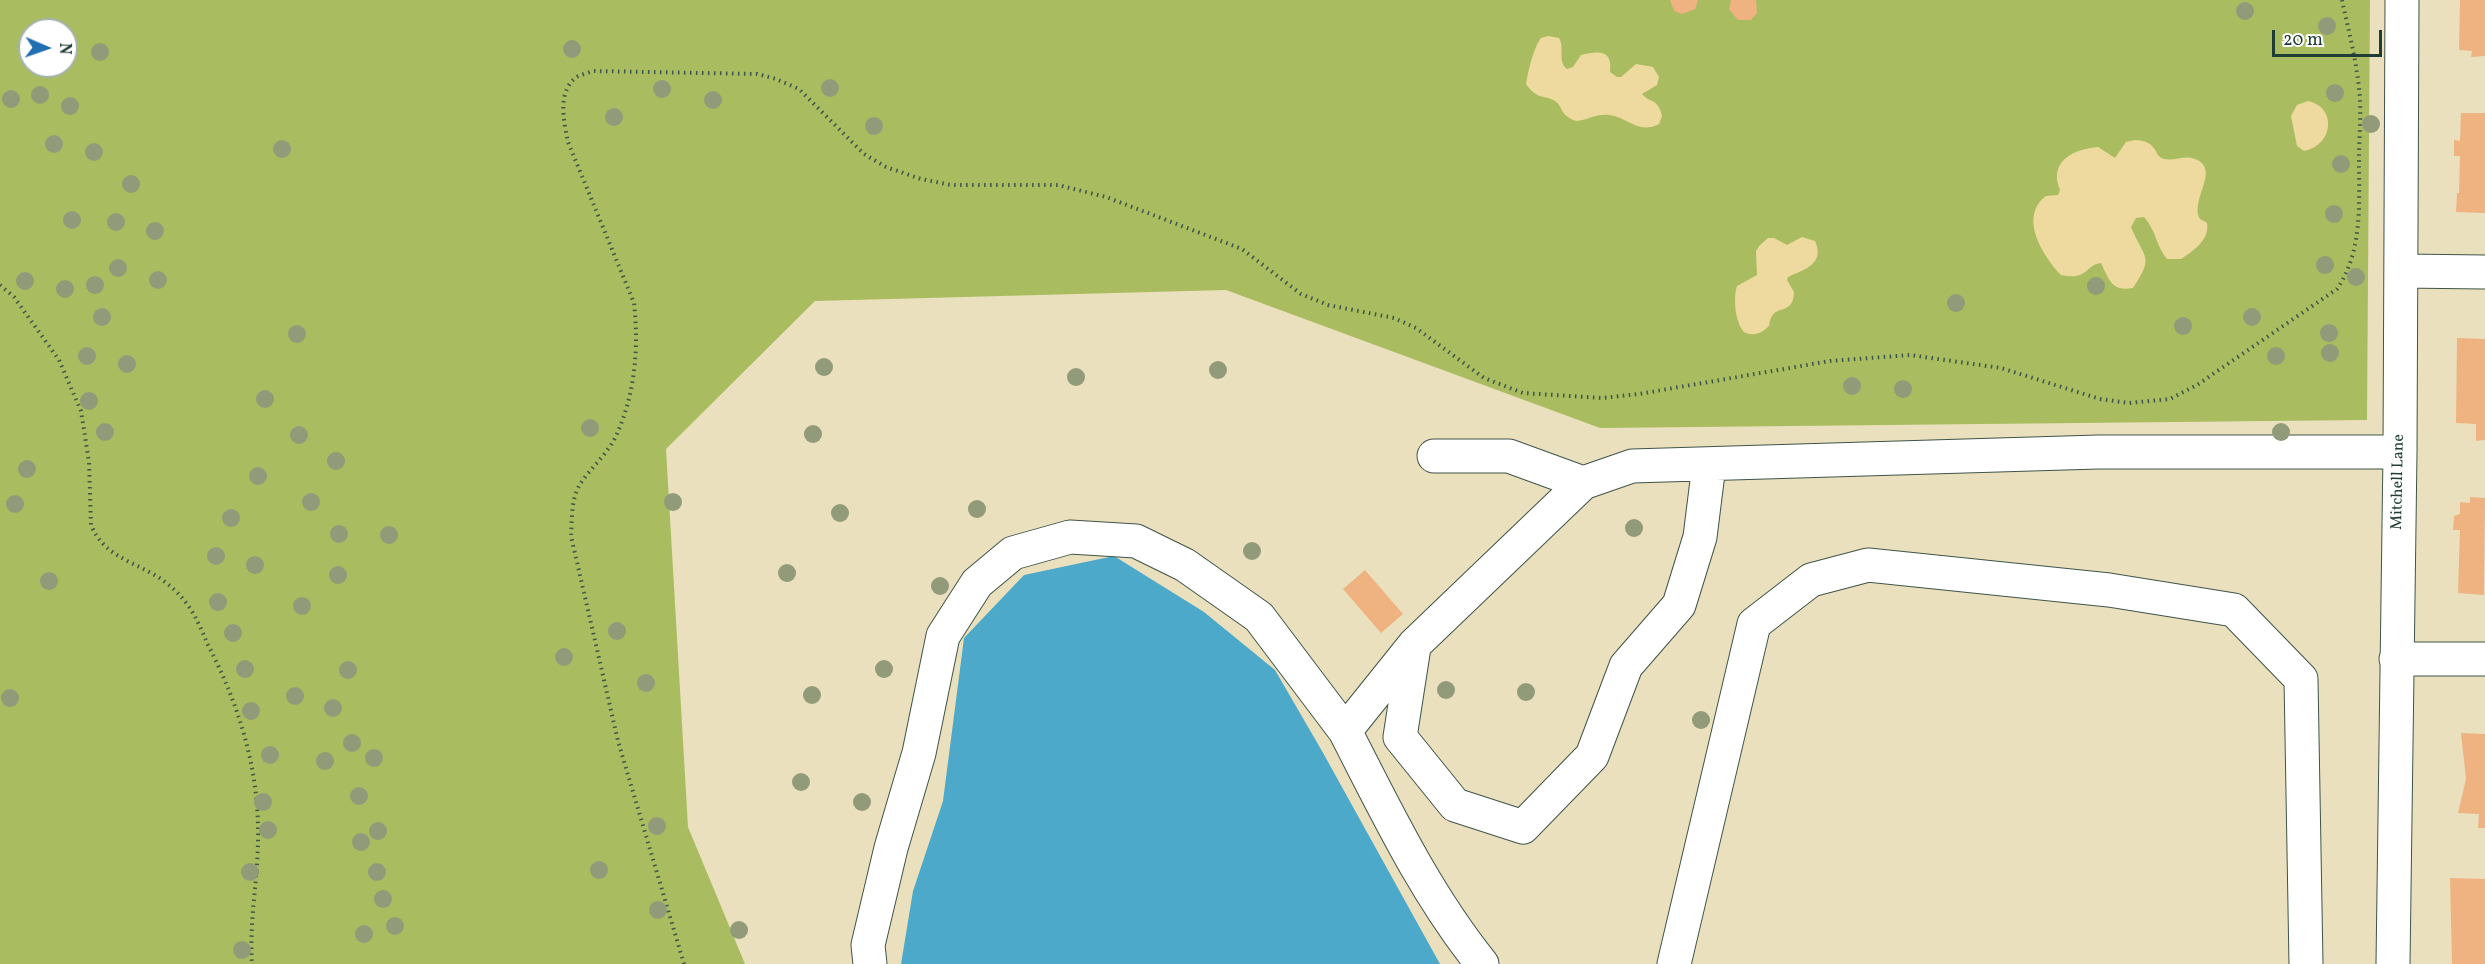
<!DOCTYPE html>
<html>
<head>
<meta charset="utf-8">
<style>
	body { margin:0 }
	#map { position:relative; width:2485px; height:964px; overflow:hidden; background:#ebe0bd; font-family:Vollkorn,serif }
	canvas { display:block }
	.north { position:absolute; left:18px; top:18px; width:60px; height:60px; box-sizing:border-box; background:#fff; border:2px solid #a5b1ae; border-radius:50%; rotate:92deg; font-size:16px; font-weight:700; line-height:24px; text-align:center; color:#1f3d34 }
	.north::after { content:''; display:block; margin:auto; width:21px; height:27px; background:#1f6fb2; clip-path:polygon(50% 0,100% 100%,50% 72%,0 100%) }
	.scale { position:absolute; left:2272px; top:30px; width:110px; height:27px; box-sizing:border-box; border:3px solid #1f3d34; border-top:0; padding-left:8px; font-size:18px; line-height:21px; white-space:nowrap; color:#1f3d34; -webkit-text-stroke:4px #fff; paint-order:stroke }
</style>
</head>
<body>
<div id="map">
<canvas width="2485" height="964"></canvas>
<div class="north">N</div>
<div class="scale">20 m</div>
</div>
<script>
const context = document.querySelector('canvas').getContext('2d');
context.lineJoin = 'round';
function fillPath(path, color) {
  context.fillStyle = color;
  context.fill(path, 'evenodd');
}
function strokePath(path, color, width, dash) {
  context.strokeStyle = color;
  context.lineWidth = width;
  context.lineCap = dash ? 'butt' : 'round';
  context.setLineDash(dash || []);
  context.stroke(path);
}
function write(font, color, halo, rows, align = 'center') {
  context.font = font + ' Vollkorn,serif';
  context.lineWidth = 4.5;
  context.setLineDash([]);
  context.textBaseline = 'middle';
  context.strokeStyle = halo;
  context.fillStyle = color;
  for (const [text, x, y, turn = 0] of rows) {
    context.save();
    context.translate(x, y);
    context.rotate((+turn || 0) * Math.PI / 180);
    context.textAlign = isNaN(turn) ? turn : align;
    if (halo) context.strokeText(text, 0, 0);
    context.fillText(text, 0, 0);
    context.restore();
  }
}
const green = new Path2D(`
	M 0,0 L 2370,0 L 2367,420 L 1600,428 L 1226,290 L 815,301 L 666,449 L 688,827 L 745,964 L 0,964 ZM 30,30 L 66,30 L 66,66 L 30,66 Z`);
const sand = new Path2D(`
	M 1548,36 L 1559,38 C 1565,48 1557,62 1567,69 L 1573,67 L 1581,55 C 1598,51 1613,49 1610,72 L 1617,77 L 1621,77 L 1636,64 L 1653,67 L 1659,77 L 1657,85 L 1642,94 C 1651,104 1658,98 1662,116 L 1659,124 C 1638,135 1628,117 1609,115 C 1597,113 1588,120 1576,121 C 1558,114 1564,107 1555,101 C 1544,94 1538,101 1526,84 C 1528,71 1533,49 1541,38 Z
	M 2308,101 C 2337,107 2334,145 2304,151 L 2297,146 L 2291,116 L 2297,105 Z
	M 2135,140 C 2159,141 2153,156 2164,159 C 2174,161 2183,156 2192,158 C 2224,167 2189,199 2200,219 L 2207,223 C 2210,240 2193,251 2181,259 L 2167,259 C 2156,246 2156,230 2144,217 L 2136,218 L 2131,227 C 2144,259 2155,255 2133,288 C 2111,292 2109,279 2101,263 C 2085,265 2088,281 2061,275 C 2043,256 2018,217 2046,196 L 2058,195 L 2060,190 C 2048,161 2074,149 2098,147 L 2115,158 L 2126,142 Z
	M 1802,237 L 1815,241 C 1825,264 1805,269 1788,277 L 1787,280 L 1794,292 C 1793,319 1772,300 1769,326 C 1762,333 1754,337 1744,332 C 1735,322 1733,298 1737,286 L 1757,275 L 1756,251 L 1759,246 L 1768,238 L 1774,238 L 1787,245 Z`);
const water = new Path2D(`
	M 1114,556 L 1204,612 L 1275,670 L 1322,751 L 1440,964 L 901,964 L 913,891 L 943,801 L 964,638 L 1024,575 Z`);
const building = new Path2D(`
	M 1670,0 L 1698,0 L 1695,9 L 1682,14 L 1674,11 Z
	M 1731,0 L 1756,0 L 1757,13 L 1751,20 L 1738,20 L 1729,9 Z
	M 2460,0 L 2485,0 L 2485,56 L 2471,57 L 2472,51 L 2459,50 Z
	M 2461,113 L 2485,113 L 2485,213 L 2456,212 L 2457,193 L 2459,193 L 2460,156 L 2454,156 L 2454,140 L 2460,141 Z
	M 2457,338 L 2485,339 L 2485,440 L 2476,441 L 2476,424 L 2456,423 Z
	M 2470,497 L 2485,498 L 2484,595 L 2458,593 L 2460,530 L 2453,530 L 2454,516 L 2460,514 L 2460,502 L 2470,503 Z
	M 1365,570 L 1403,614 L 1381,633 L 1343,589 Z
	M 2461,733 L 2485,734 L 2485,828 L 2478,828 L 2479,814 L 2458,813 L 2466,779 Z
	M 2450,878 L 2485,879 L 2485,964 L 2452,964 Z`);
const path = new Path2D(`
	M 0,285 L 14,297 L 59,360 L 81,411 L 89,462 L 91,525 C 103,554 128,560 153,574 C 167,582 178,592 187,604 C 196,616 202,631 208,645 C 239,705 259,769 258,837 C 258,880 249,921 252,964
	M 684,964 L 618,741 L 571,536 C 572,521 571,500 579,486 C 589,469 606,456 615,438 C 635,396 639,349 634,303 L 568,142 C 564,122 557,94 575,78 C 579,75 588,73 593,71 L 757,74 L 776,79 L 799,89 L 864,154 L 886,167 L 921,179 L 951,185 L 1058,185 L 1106,197 L 1242,249 L 1301,294 L 1328,305 L 1394,318 L 1416,328 L 1484,378 L 1523,393 L 1602,398 L 1639,394 L 1830,361 L 1910,355 L 2001,368 L 2100,399 L 2129,403 L 2170,399 L 2197,385 L 2337,289 C 2363,251 2359,203 2359,159 C 2359,140 2361,119 2360,100 C 2358,66 2349,33 2342,0`);
const minor = new Path2D(`
	M 2401,271 L 2485,272
	M 1434,456 L 1509,456 L 1583,483
	M 1414,647 L 1400,737 L 1455,805 L 1523,827 L 1592,756 L 1626,666 L 1679,605 L 1700,537 L 1709,465
	M 2396,659 L 2485,659
	M 870,964 L 868,945 L 891,848 L 919,753 L 943,636 L 977,583 L 1013,553 L 1070,537 L 1136,541 L 1185,565 L 1259,617 L 1345,731
	M 1482,964 C 1425,893 1386,811 1345,731 L 1414,645 L 1583,483 L 1632,466 L 2098,452 L 2400,452
	M 1674,964 L 1754,624 L 1811,580 L 1868,565 L 2109,590 L 2234,610 L 2301,679 L 2306,964
	M 2393,964 L 2400,452 L 2402,0`);
const trees = [
	[2245,11],
	[2327,26],
	[572,49],
	[100,52],
	[830,88],
	[662,89],
	[2335,93],
	[40,95],
	[11,99],
	[713,100],
	[70,106],
	[614,117],
	[2371,124],
	[874,126],
	[54,144],
	[282,149],
	[94,152],
	[2341,164],
	[131,184],
	[2334,214],
	[72,220],
	[116,222],
	[155,231],
	[2325,265],
	[118,268],
	[2356,277],
	[158,280],
	[25,281],
	[95,285],
	[2096,286],
	[65,289],
	[1956,303],
	[102,317],
	[2252,317],
	[2183,326],
	[2329,333],
	[297,334],
	[2330,353],
	[87,356],
	[2276,356],
	[127,364],
	[824,367],
	[1218,370],
	[1076,377],
	[1852,386],
	[1903,389],
	[265,399],
	[89,401],
	[590,428],
	[105,432],
	[2281,432],
	[813,434],
	[299,435],
	[336,461],
	[27,469],
	[258,476],
	[311,502],
	[673,502],
	[15,504],
	[977,509],
	[840,513],
	[231,518],
	[1634,528],
	[339,534],
	[389,535],
	[1252,551],
	[216,556],
	[255,565],
	[787,573],
	[338,575],
	[49,581],
	[940,586],
	[218,602],
	[302,606],
	[617,631],
	[233,633],
	[564,657],
	[245,669],
	[884,669],
	[348,670],
	[646,683],
	[1446,690],
	[1526,692],
	[812,695],
	[295,696],
	[10,698],
	[333,708],
	[251,711],
	[1701,720],
	[352,743],
	[270,755],
	[374,758],
	[325,761],
	[801,782],
	[359,796],
	[263,802],
	[862,802],
	[657,826],
	[268,830],
	[378,831],
	[361,842],
	[599,870],
	[250,872],
	[377,872],
	[383,899],
	[658,910],
	[395,926],
	[739,930],
	[364,934],
	[242,950]
];
const streetNames = [
	["Mitchell Lane",2399,482,-89]
];
fillPath(green, '#a9bd60');
fillPath(sand, '#eeda9e');
fillPath(water, '#4ca9ca');
fillPath(building, '#eeb380');
strokePath(minor, '#3e5549', 35);
strokePath(path, '#3e5549', 4, [1.5, 4.5]);
strokePath(minor, '#fff', 33);
context.fillStyle = '#919b79';
for (const [x, y] of trees) {
  context.beginPath();
  context.arc(x, y, 9, 0, 2 * Math.PI);
  context.fill();
}
write('16px', '#1f3d34', '#fff', streetNames);
</script>
</body>
</html>
